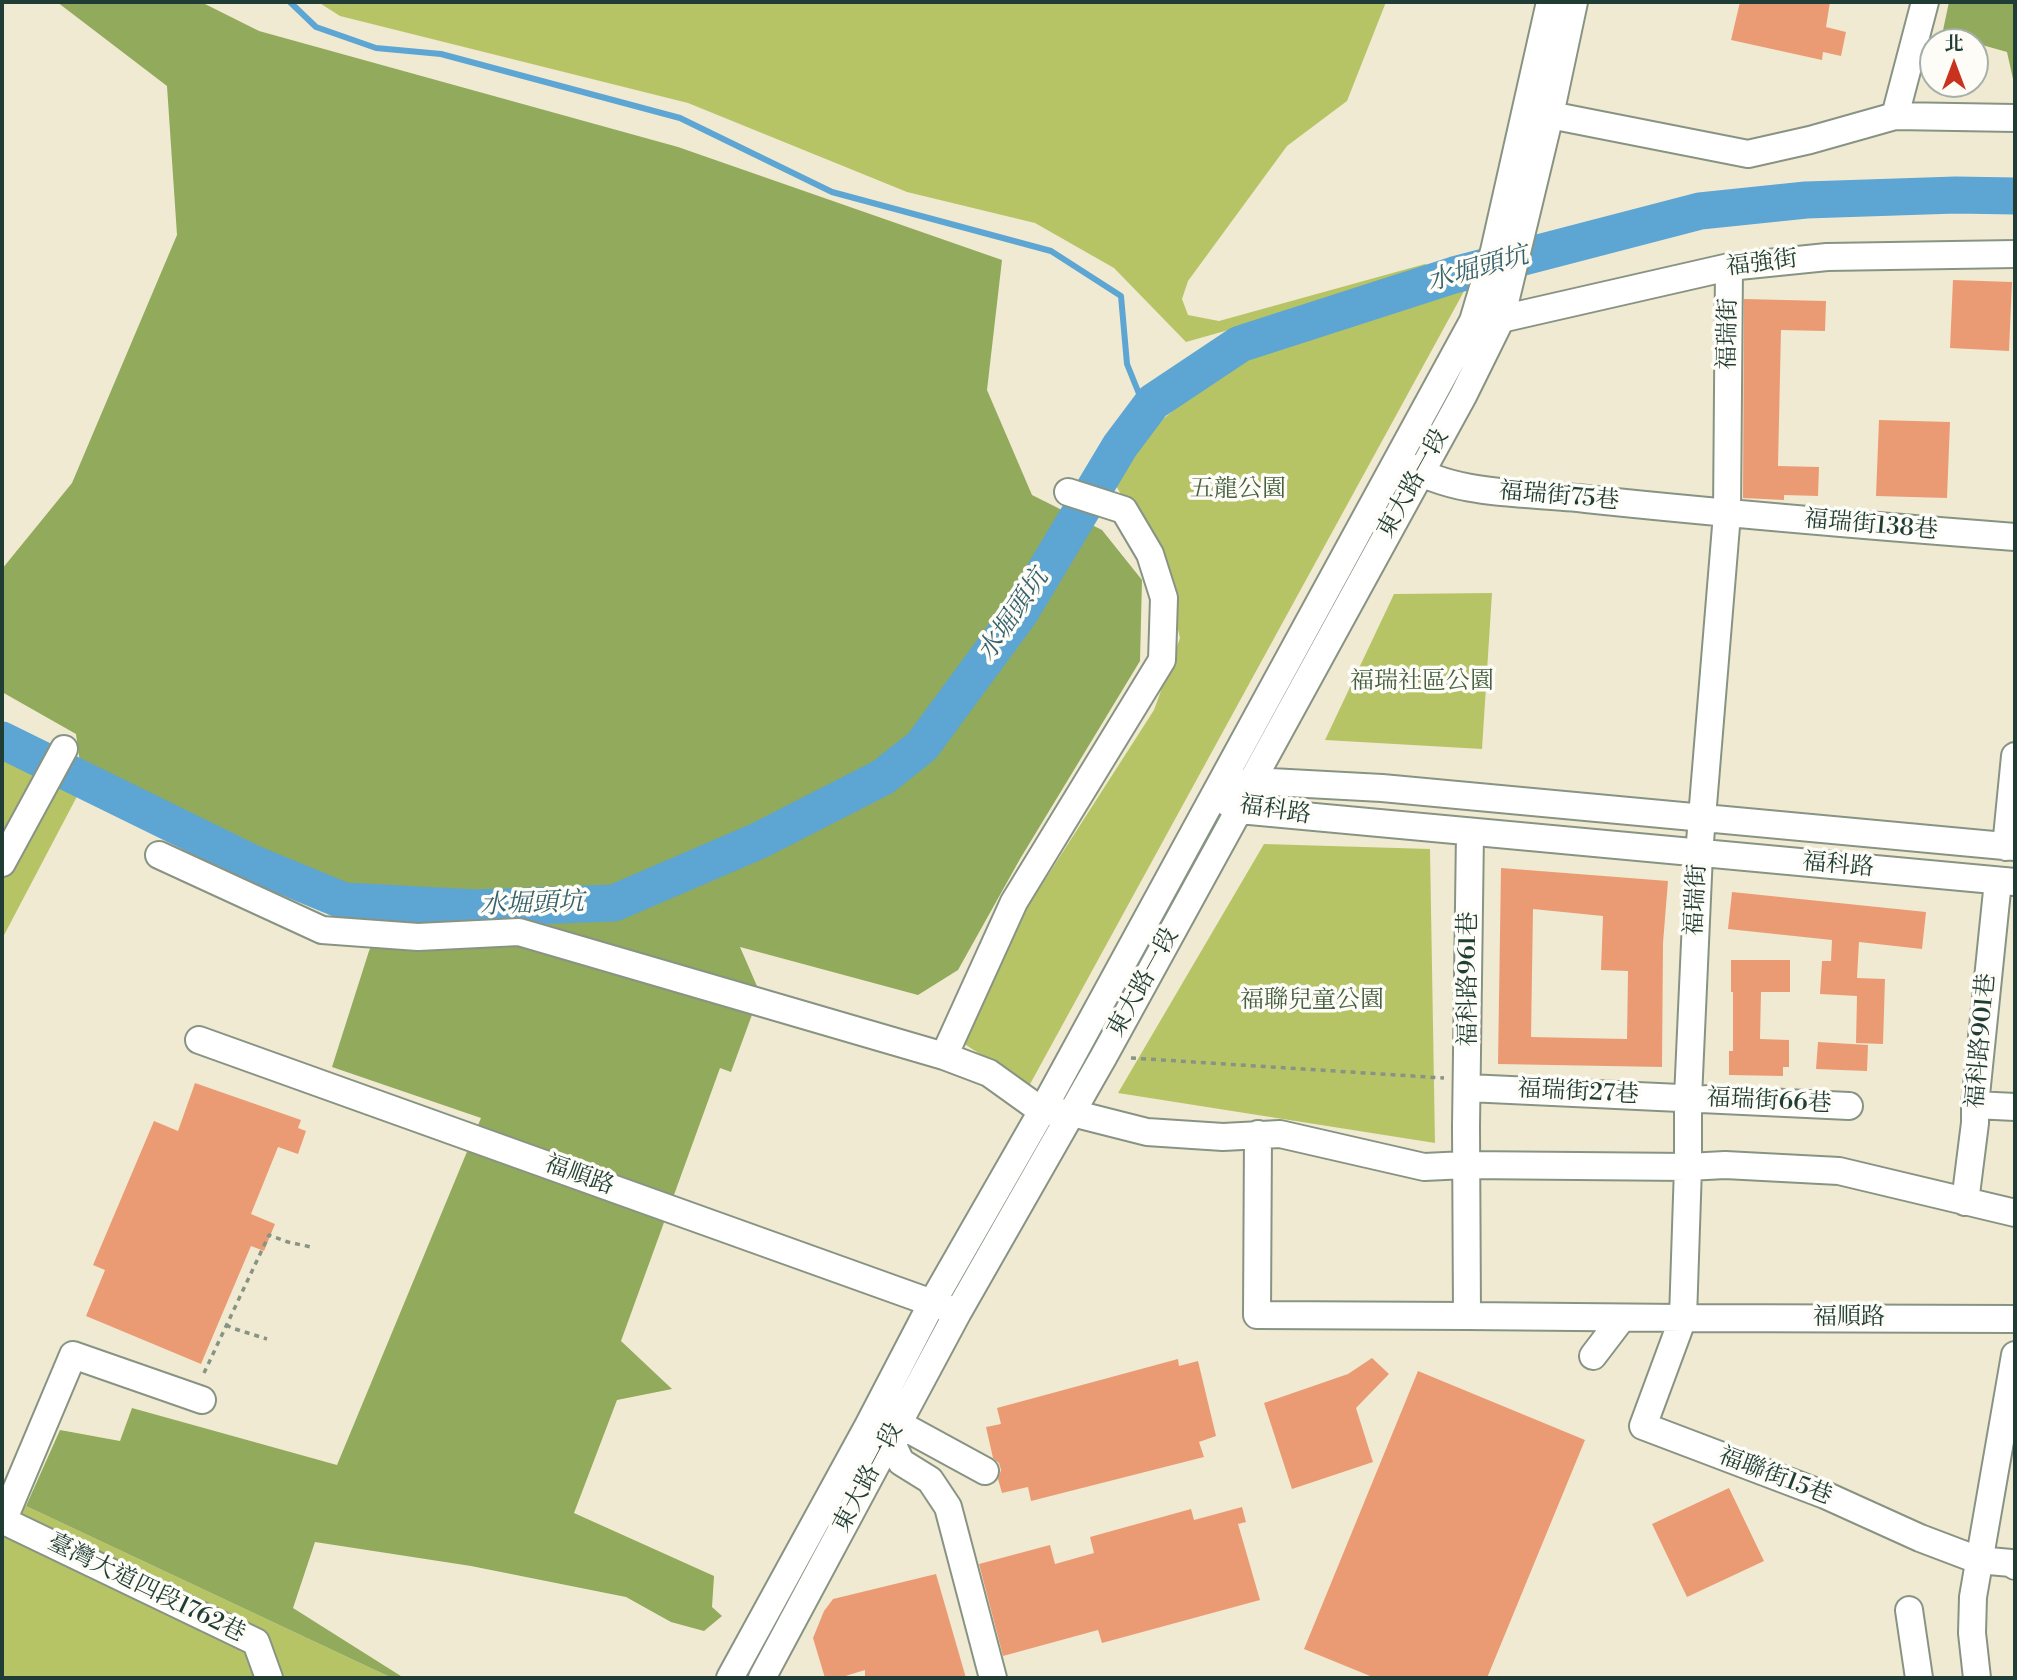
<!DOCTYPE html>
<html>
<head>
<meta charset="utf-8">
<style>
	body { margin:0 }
	#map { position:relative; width:2017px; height:1680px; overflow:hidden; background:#f1ead2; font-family:"Libre Bodoni","Noto Serif TC",serif }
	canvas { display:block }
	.frame { position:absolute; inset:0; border:4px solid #1f3d34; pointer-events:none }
	.north { position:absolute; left:1919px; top:28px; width:70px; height:70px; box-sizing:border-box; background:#fdfcf7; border:2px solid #a4b0a9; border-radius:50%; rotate:0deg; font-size:19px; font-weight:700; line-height:28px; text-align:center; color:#1f3d34 }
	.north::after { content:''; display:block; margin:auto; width:24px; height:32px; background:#c8321e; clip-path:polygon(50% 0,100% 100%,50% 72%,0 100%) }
</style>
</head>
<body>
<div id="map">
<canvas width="2017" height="1680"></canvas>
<div class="frame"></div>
<div class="north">北</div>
</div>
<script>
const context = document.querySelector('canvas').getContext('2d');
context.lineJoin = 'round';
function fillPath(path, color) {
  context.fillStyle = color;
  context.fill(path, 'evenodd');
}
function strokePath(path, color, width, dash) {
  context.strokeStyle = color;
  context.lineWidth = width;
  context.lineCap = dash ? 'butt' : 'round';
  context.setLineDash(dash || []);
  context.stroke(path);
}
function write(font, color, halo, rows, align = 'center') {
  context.font = font + ' "Libre Bodoni","Noto Serif TC",serif';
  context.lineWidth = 7;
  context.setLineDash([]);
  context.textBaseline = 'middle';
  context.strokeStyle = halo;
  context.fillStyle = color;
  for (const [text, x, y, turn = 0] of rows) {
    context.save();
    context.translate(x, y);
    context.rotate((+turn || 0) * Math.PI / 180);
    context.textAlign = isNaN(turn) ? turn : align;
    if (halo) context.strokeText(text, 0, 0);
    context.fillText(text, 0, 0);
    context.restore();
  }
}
const green = new Path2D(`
	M 318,2 L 1386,2 L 1347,101 L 1287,146 L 1188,281 L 1182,299 L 1188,315 L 1219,321 L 1425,264 L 1438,271 L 1186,342 L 1114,268 L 1035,223 L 907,192 L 688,103 L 340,16 Z
	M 1468,284 L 1029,1086 L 963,1043 L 1030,903 L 1154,710 L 1180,638 L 1162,565 L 1115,484 L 1136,441 L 1180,405 L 1229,373 L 1241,357 Z
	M 1492,593 L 1482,749 L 1325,740 L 1394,594 Z
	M 2,741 L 25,751 L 83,785 L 2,939 Z
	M 1264,844 L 1430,849 L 1435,1143 L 1118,1093 Z
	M 2,1495 L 26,1506 L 392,1678 L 2,1678 Z`);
const forest = new Path2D(`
	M 57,2 L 201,2 L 259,31 L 678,147 L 1002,260 L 987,390 L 1032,495 L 1102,530 L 1142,580 L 1140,661 L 1020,859 L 958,970 L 918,995 L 740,947 L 760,993 L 731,1072 L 720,1068 L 621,1341 L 672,1389 L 617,1400 L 574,1513 L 714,1576 L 712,1607 L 722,1616 L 704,1631 L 671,1622 L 626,1597 L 471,1566 L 315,1542 L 293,1608 L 404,1678 L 392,1678 L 26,1506 L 60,1430 L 120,1441 L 132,1408 L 337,1465 L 481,1118 L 332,1067 L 369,951 L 386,915 L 328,903 L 201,857 L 83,785 L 76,734 L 2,692 L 2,569 L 72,483 L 177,235 L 167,86 Z
	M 1949,2 L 2015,2 L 2015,79 L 2013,79 L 2007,52 L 1975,43 L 1975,42 L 1942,35 Z`);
const stream = new Path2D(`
	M 290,2 L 316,27 L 376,48 L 441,54 L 680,118 L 832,192 L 1051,251 L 1121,296 L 1127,364 L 1146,411`);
const river = new Path2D(`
	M 2,740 L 252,863 L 344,901 L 476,908 L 614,903 L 758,841 L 883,777 L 922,746 L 1020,613 L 1120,446 L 1153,402 L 1240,344 L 1454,275 L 1700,211 L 1806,200 L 1956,195 L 2015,196`);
const building = new Path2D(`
	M 1740,2 L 1830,2 L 1826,27 L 1846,32 L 1841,56 L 1823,52 L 1822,60 L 1731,40 Z
	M 1953,280 L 2012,282 L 2009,351 L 1950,348 Z
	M 1744,299 L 1826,301 L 1825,331 L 1781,330 L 1778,466 L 1819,467 L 1818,496 L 1784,495 L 1784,500 L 1743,498 Z
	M 1879,420 L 1950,422 L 1947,498 L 1876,496 Z
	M 1501,868 L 1668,881 L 1663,943 L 1662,1067 L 1498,1064 ZM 1533,909 L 1603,916 L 1601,970 L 1628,971 L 1627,1039 L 1531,1037 Z
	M 1732,892 L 1926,912 L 1922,949 L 1859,942 L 1857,978 L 1885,979 L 1883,1044 L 1856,1043 L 1857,996 L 1820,994 L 1822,961 L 1831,961 L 1832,940 L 1728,929 Z
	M 1731,960 L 1790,960 L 1790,992 L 1761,992 L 1760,1039 L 1789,1040 L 1789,1067 L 1783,1067 L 1783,1076 L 1729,1075 L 1729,1051 L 1733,1051 L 1733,992 L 1731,992 Z
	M 1818,1042 L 1868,1045 L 1867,1071 L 1816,1069 Z
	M 195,1083 L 301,1120 L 298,1128 L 306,1131 L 298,1154 L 278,1147 L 251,1214 L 275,1224 L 264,1251 L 251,1246 L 201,1364 L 86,1316 L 105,1270 L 93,1265 L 154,1121 L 178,1131 Z
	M 1372,1358 L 1389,1374 L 1356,1408 L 1373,1462 L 1292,1489 L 1264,1403 L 1348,1374 Z
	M 1178,1359 L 1179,1366 L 1198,1361 L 1216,1436 L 1199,1442 L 1204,1457 L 1031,1501 L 1028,1487 L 1002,1493 L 998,1479 L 1001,1470 L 999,1463 L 993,1458 L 986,1427 L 1001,1424 L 997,1408 Z
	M 1418,1371 L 1585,1440 L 1487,1678 L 1375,1678 L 1304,1649 Z
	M 1729,1488 L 1764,1561 L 1687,1597 L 1652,1524 Z
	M 1242,1507 L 1246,1522 L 1238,1524 L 1260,1600 L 1102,1643 L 1098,1630 L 1003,1656 L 979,1564 L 1050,1545 L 1055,1564 L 1094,1553 L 1090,1537 L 1191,1509 L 1194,1520 Z
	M 936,1574 L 966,1678 L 865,1678 L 865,1670 L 839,1678 L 825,1678 L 813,1638 L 824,1611 L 833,1599 Z`);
const path = new Path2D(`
	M 1131,1058 L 1444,1078
	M 226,1325 L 235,1329 L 267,1339
	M 204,1373 L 269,1235 L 288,1242 L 311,1247`);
const minor = new Path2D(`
	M 1550,115 L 1748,154 L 1810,140 L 1895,116 L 2015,118
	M 1895,116 L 1925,2
	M 1488,320 L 1501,319 L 1729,267 L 1827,257 L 2015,254
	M 1405,464 C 1456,497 1528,492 1586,499 C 1729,514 1872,526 2015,537
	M 1237,786 L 1252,781 L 1382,788 L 2015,847
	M 1225,801 L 1239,810 L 2015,882
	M 2006,847 L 2015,756
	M 159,855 L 322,930 L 418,937 L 519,932 L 944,1056 L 989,1073 L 1042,1111 L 1072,1113 L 1147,1132 L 1223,1137 L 1280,1134 L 1424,1167 L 1466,1165 L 1688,1167 L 1725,1165 L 1839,1171 L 2015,1213
	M 2,863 L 64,749
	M 199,1040 L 949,1309
	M 944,1056 L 1014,902 L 1162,660 L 1164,598 L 1150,554 L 1124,510 L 1068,492
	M 1468,1088 L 1849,1106
	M 1975,1105 L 2015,1107
	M 1258,1134 L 1257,1315 L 1467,1316 L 1466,1126 L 1470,832
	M 1965,1202 L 1975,1123 L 1975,1105 L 1998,881
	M 1467,1316 L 1683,1318 L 1688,1167 L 1688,1098 L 1699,854 L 1727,514 L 1729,267
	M 2015,1319 L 1683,1318 L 1643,1426 L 1825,1495 L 1920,1538 L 1978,1560 L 2011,1563 L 2015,1566
	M 1593,1356 L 1622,1318
	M 879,1432 L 890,1439 L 901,1462 L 930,1480 L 948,1507 L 993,1678
	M 890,1439 L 908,1429 L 985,1471
	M 2,1520 L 256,1642 L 269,1678
	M 3,1521 L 73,1355 L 202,1400
	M 1909,1610 L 1919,1678
	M 730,1678 L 868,1426 L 932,1303 L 1042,1111 L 1473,321 L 1494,251 L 1550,2
	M 762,1678 L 958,1312 L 1104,1056 L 1239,810 L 1252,781 L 1463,396 L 1501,319 L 1550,115 L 1574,2
	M 1977,1678 L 1972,1633 L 1973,1597 L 2015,1355`);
const streetNames = [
	["福強街",1762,264,-7],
	["福瑞街",1729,334,-89],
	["東大路一段",1414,484,-61],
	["福瑞街75巷",1559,497,5],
	["福瑞街138巷",1871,526,5],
	["福科路",1275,811,9],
	["福科路",1838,866,5],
	["福瑞街",1697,900,-87],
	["福科路961巷",1469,979,-90],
	["東大路一段",1144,983,-61],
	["福科路901巷",1982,1041,-85],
	["福瑞街27巷",1578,1093,3],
	["福瑞街66巷",1769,1102,3],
	["福順路",579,1176,20],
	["福順路",1849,1318],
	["福聯街15巷",1775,1477,21],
	["東大路一段",869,1478,-62],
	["臺灣大道四段1762巷",146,1589,26]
];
const parkNames = [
	["五龍公園",1238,490],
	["福瑞社區公園",1422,682],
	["福聯兒童公園",1312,1001]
];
const waterNames = [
	["水堀頭坑",1478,270,-16],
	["水堀頭坑",1014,616,-56],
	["水堀頭坑",532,905,-2]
];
fillPath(green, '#b7c466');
fillPath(forest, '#91aa5b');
strokePath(stream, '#5da5d3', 6);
strokePath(river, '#5da5d3', 37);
fillPath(building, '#eb9b74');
strokePath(minor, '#889483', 30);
strokePath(path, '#889483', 3.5, [5, 5]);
strokePath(minor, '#fff', 26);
write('24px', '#1f3d34', '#fdfcf7', streetNames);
write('24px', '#455f40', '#fdfcf7', parkNames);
write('italic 26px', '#35616c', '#fdfcf7', waterNames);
</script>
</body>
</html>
